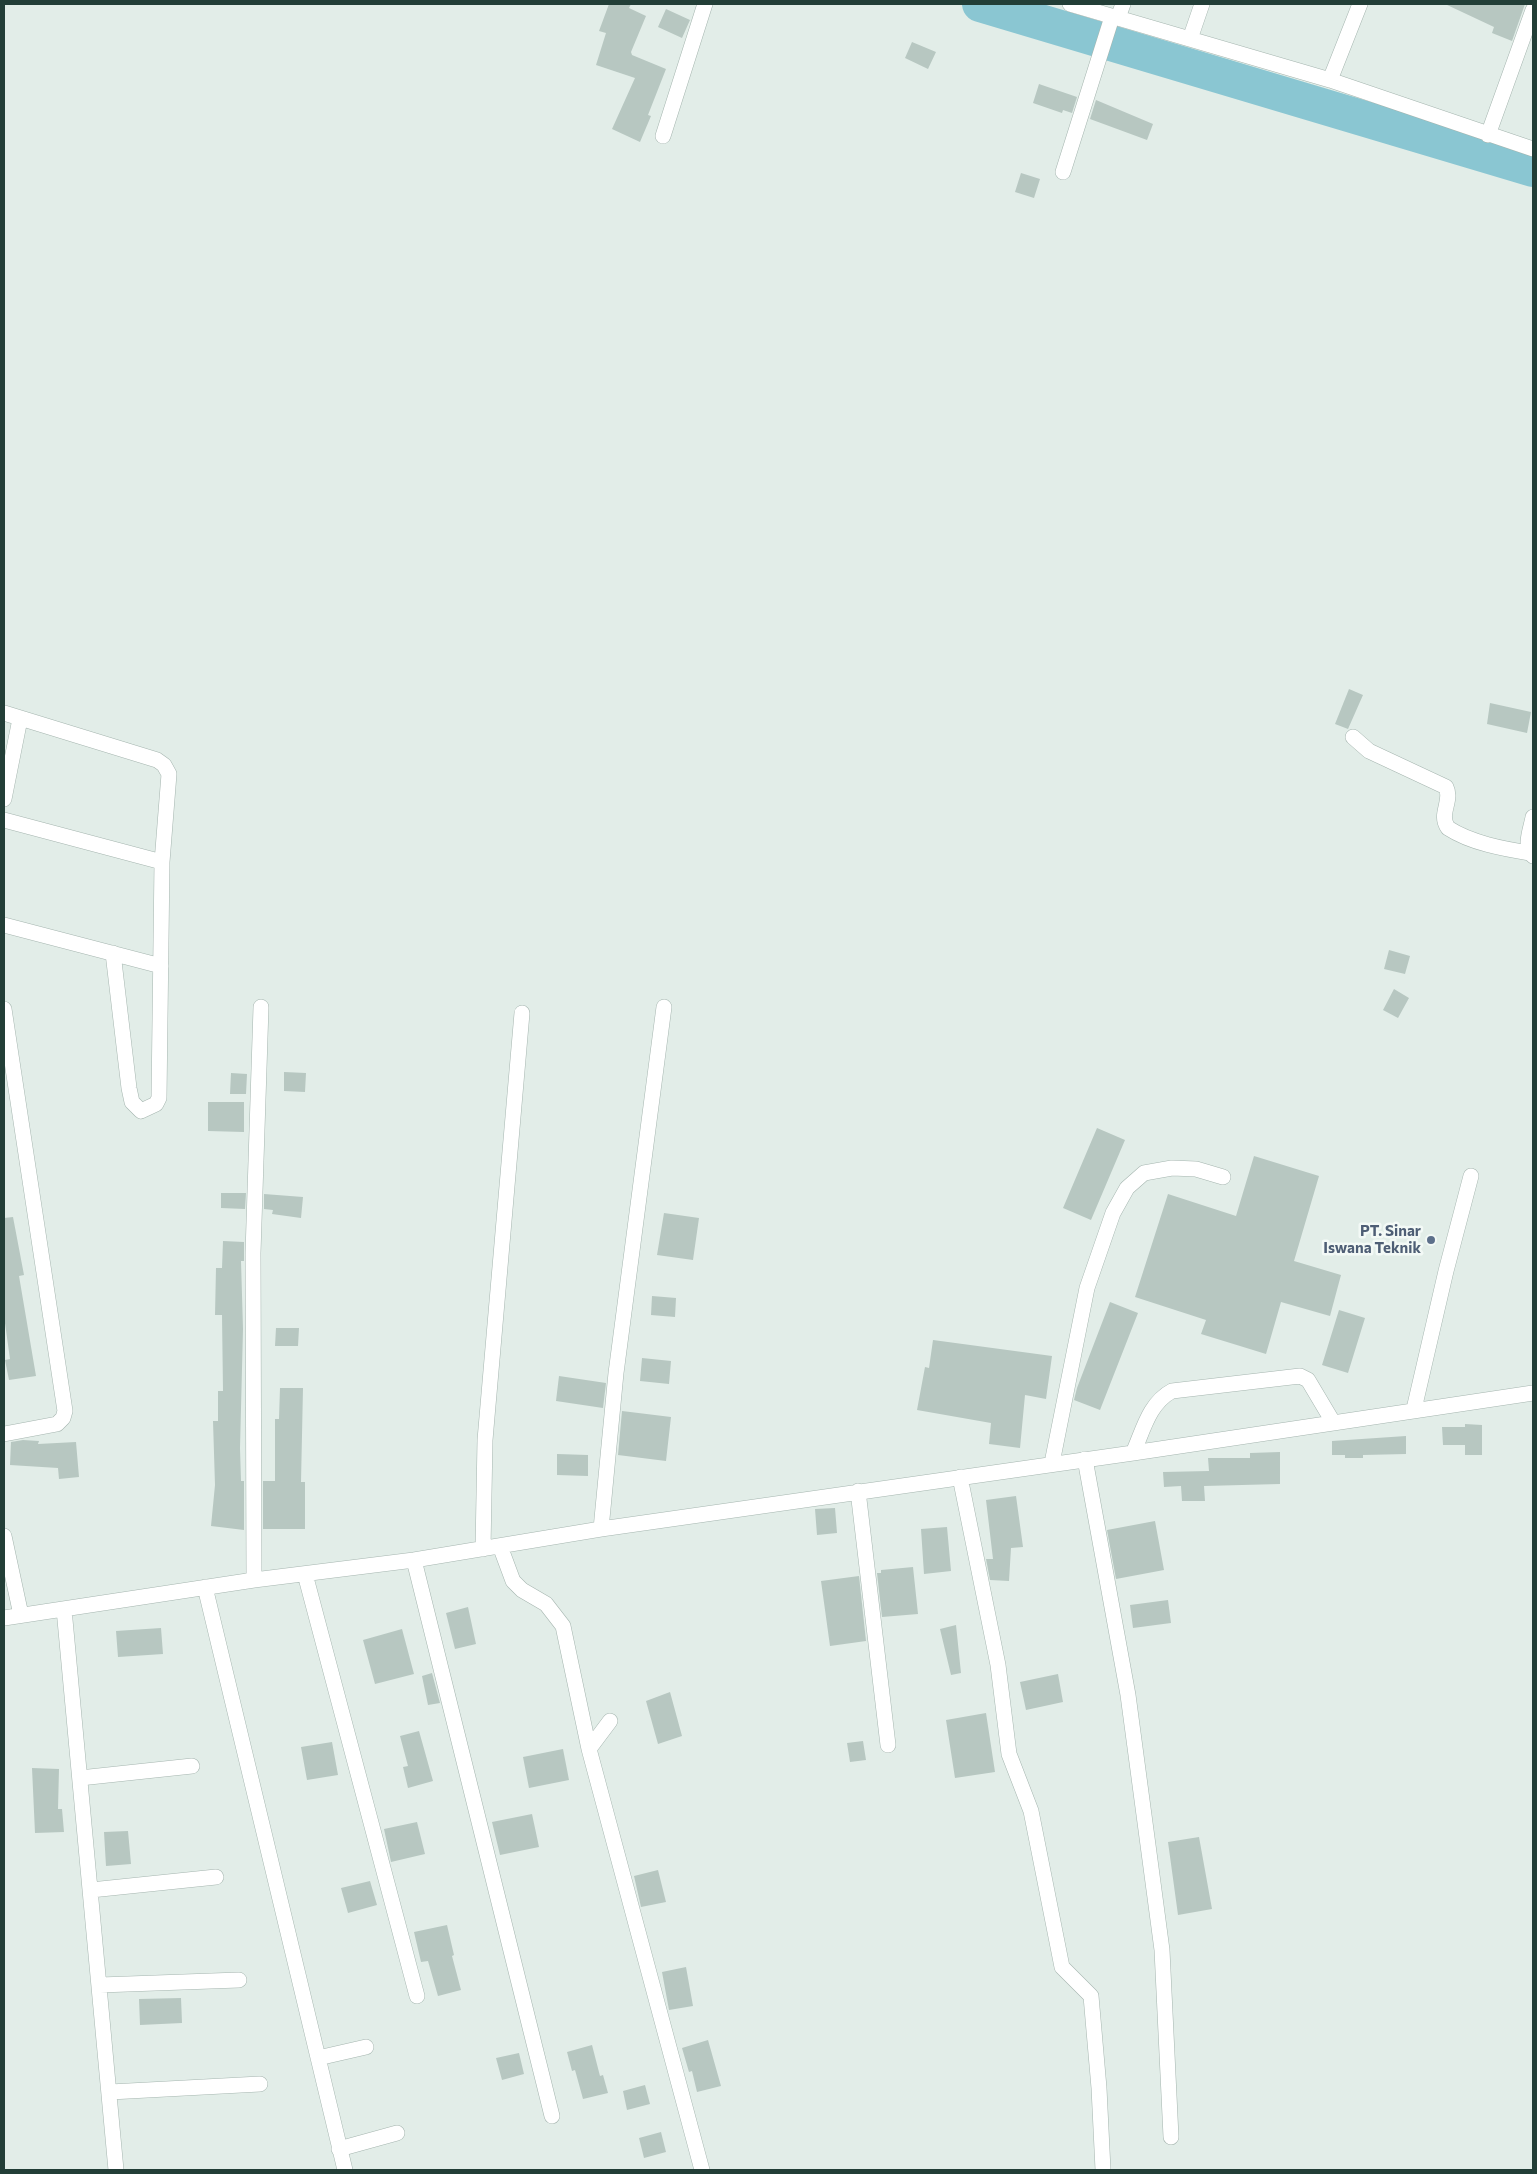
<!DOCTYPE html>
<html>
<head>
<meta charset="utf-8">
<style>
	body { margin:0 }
	#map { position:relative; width:1537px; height:2174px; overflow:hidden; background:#e2ede8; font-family:Commissioner,sans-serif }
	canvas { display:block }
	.frame { position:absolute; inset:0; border:5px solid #223e37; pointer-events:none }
</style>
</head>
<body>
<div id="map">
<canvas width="1537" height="2174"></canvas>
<div class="frame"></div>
</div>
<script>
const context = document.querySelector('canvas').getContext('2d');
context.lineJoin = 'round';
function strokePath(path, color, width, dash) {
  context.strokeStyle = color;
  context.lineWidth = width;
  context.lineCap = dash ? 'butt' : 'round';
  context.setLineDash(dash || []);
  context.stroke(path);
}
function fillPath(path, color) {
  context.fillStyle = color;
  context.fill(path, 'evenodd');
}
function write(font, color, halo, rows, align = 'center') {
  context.font = font + ' Commissioner,sans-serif';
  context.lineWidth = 5;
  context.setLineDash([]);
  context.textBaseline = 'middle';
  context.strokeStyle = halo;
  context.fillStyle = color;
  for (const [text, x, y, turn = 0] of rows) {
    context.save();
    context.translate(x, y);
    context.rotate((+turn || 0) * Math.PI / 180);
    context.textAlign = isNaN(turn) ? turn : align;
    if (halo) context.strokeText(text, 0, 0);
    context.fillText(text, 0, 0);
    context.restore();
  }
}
const river = new Path2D(`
	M 980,4 L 1533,169`);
const building = new Path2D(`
	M 609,4 L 631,4 L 629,8 L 646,16 L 631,52 L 632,55 L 666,69 L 648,115 L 651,116 L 640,142 L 612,129 L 635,78 L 596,65 L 606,33 L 599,31 Z
	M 1445,4 L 1525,4 L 1512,41 L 1492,33 L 1494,27 Z
	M 666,9 L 690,20 L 682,38 L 658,27 Z
	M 912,42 L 936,52 L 928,69 L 905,58 Z
	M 1039,84 L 1077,97 L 1072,113 L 1063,110 L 1062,113 L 1033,103 Z
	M 1096,100 L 1153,124 L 1147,140 L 1090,119 Z
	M 1021,173 L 1040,179 L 1034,198 L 1015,192 Z
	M 1349,689 L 1363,695 L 1348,729 L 1335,724 Z
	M 1490,703 L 1531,712 L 1527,733 L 1487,724 Z
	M 1389,950 L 1410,956 L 1405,974 L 1384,969 Z
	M 1394,989 L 1409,998 L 1398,1018 L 1383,1010 Z
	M 284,1072 L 306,1073 L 305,1092 L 284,1091 Z
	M 231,1073 L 247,1074 L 246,1094 L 230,1094 Z
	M 208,1102 L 244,1102 L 244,1132 L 208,1131 Z
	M 1097,1128 L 1125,1140 L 1091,1220 L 1063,1208 Z
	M 1254,1156 L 1319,1176 L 1294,1261 L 1341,1275 L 1330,1316 L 1281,1302 L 1266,1354 L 1201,1334 L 1206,1320 L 1135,1297 L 1168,1194 L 1236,1216 Z
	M 221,1193 L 246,1193 L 245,1209 L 221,1208 Z
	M 264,1194 L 303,1197 L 301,1218 L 272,1214 L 273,1210 L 264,1209 Z
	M 664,1213 L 699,1218 L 693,1260 L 657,1255 Z
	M 13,1217 L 24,1275 L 19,1276 L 36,1376 L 9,1380 L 5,1360 L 10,1359 L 4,1316 L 4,1218 Z
	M 223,1241 L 244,1242 L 244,1261 L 241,1261 L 243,1329 L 240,1448 L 241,1481 L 244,1481 L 244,1530 L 211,1526 L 215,1485 L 213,1421 L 218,1421 L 218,1391 L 223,1391 L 222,1315 L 215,1315 L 216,1268 L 222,1268 Z
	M 652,1296 L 676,1298 L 675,1317 L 651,1315 Z
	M 1110,1302 L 1138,1313 L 1100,1410 L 1074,1400 L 1077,1388 Z
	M 1339,1310 L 1365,1318 L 1348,1373 L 1322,1365 Z
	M 276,1328 L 299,1328 L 298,1346 L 275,1346 Z
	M 933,1340 L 1052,1356 L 1046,1399 L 1025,1395 L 1020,1448 L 989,1444 L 991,1423 L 917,1410 L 925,1367 L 929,1368 Z
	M 642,1358 L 671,1361 L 669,1384 L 640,1381 Z
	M 559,1376 L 606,1383 L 603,1408 L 556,1401 Z
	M 280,1388 L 303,1388 L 301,1482 L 305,1482 L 305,1529 L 263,1529 L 263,1481 L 275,1481 L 275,1419 L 279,1419 Z
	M 622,1411 L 671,1417 L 666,1461 L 618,1455 Z
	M 1465,1424 L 1482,1425 L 1482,1455 L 1465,1455 L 1465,1445 L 1443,1445 L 1442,1427 L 1465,1427 Z
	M 1406,1436 L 1406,1454 L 1363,1455 L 1363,1458 L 1345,1458 L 1345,1455 L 1332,1455 L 1332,1441 Z
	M 23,1440 L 39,1441 L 38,1444 L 76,1442 L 79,1477 L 59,1479 L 58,1468 L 10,1465 L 11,1442 Z
	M 1280,1452 L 1280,1484 L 1204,1486 L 1205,1501 L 1182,1501 L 1181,1486 L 1164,1487 L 1163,1472 L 1209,1471 L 1208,1458 L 1250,1458 L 1250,1453 Z
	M 557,1454 L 588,1455 L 588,1476 L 557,1475 Z
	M 1016,1496 L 1023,1547 L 1011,1548 L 1009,1581 L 990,1580 L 986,1559 L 993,1559 L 986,1500 Z
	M 835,1508 L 837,1533 L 817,1535 L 815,1509 Z
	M 1155,1521 L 1164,1570 L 1116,1579 L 1107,1530 Z
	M 947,1527 L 951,1571 L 924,1574 L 921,1529 Z
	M 913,1567 L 918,1614 L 882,1617 L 877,1573 L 881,1573 L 881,1570 Z
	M 859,1576 L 866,1641 L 830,1646 L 821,1581 Z
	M 1168,1600 L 1171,1623 L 1133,1628 L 1130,1605 Z
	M 468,1607 L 476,1644 L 455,1649 L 446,1613 Z
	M 956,1625 L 961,1673 L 951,1675 L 940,1629 Z
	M 161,1628 L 163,1654 L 118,1657 L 116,1631 Z
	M 402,1629 L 414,1674 L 375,1684 L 363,1640 Z
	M 432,1673 L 440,1703 L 428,1705 L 422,1676 Z
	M 1058,1674 L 1063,1702 L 1026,1710 L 1020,1682 Z
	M 670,1692 L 682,1736 L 658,1744 L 646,1701 Z
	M 986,1713 L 995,1772 L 955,1778 L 946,1720 Z
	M 419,1731 L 433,1781 L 408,1788 L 403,1767 L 408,1766 L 400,1736 Z
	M 863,1741 L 866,1760 L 850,1762 L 847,1743 Z
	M 332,1742 L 338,1775 L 307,1780 L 301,1747 Z
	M 563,1749 L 569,1780 L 529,1788 L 523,1757 Z
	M 32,1768 L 59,1769 L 58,1809 L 62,1809 L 64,1832 L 35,1833 Z
	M 532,1814 L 539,1847 L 500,1855 L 492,1822 Z
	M 417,1822 L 425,1854 L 391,1862 L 384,1829 Z
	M 128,1831 L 131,1864 L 106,1866 L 104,1832 Z
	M 1199,1837 L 1212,1909 L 1178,1915 L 1168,1842 Z
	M 658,1870 L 666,1902 L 641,1907 L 634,1876 Z
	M 370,1881 L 377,1905 L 348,1913 L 341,1888 Z
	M 447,1925 L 454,1955 L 452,1956 L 461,1990 L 438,1996 L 428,1961 L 421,1962 L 414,1932 Z
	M 686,1967 L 693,2006 L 669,2010 L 662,1972 Z
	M 181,1998 L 182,2023 L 140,2025 L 139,1999 Z
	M 708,2040 L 721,2086 L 697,2092 L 692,2071 L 689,2072 L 682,2048 Z
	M 592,2045 L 600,2076 L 603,2075 L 608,2093 L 583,2099 L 575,2070 L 572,2071 L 567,2052 Z
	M 519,2053 L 524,2074 L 502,2080 L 496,2058 Z
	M 645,2085 L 650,2104 L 627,2110 L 623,2091 Z
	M 661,2132 L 666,2152 L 644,2158 L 639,2138 Z`);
const minor = new Path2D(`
	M 1070,4 L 1330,80 L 1533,149
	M 1118,18 L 1123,4
	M 1190,39 L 1202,4
	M 1330,80 L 1360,4
	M 1488,135 L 1533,10
	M 663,136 L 705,4
	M 1063,172 L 1112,17
	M 4,713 L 157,760 L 164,765 L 169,774 L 162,862 L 159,1098 L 156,1104 L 141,1111 L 132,1102 L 129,1088 L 113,953
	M 1353,737 L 1369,751 L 1446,787 C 1453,801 1438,814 1448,828 C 1471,843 1504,849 1530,853
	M 4,799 L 20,719
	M 1533,817 C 1531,829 1523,846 1533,856
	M 4,820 L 162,862
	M 4,925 L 161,966
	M 4,1009 L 65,1411 L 63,1418 L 57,1424 L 4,1434
	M 1414,1409 L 1446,1271 L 1471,1176
	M 1133,1453 C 1143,1431 1149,1403 1172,1391 L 1300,1376 L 1308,1380 L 1333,1422
	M 1085,1459 L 1128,1695 L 1162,1950 L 1171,2137
	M 1052,1463 L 1087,1288 L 1113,1213 L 1127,1188 L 1144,1173 L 1172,1168 L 1196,1169 L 1223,1177
	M 960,1477 L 998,1665 L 1009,1754 L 1031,1811 L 1062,1967 L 1091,1996 L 1099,2088 L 1103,2170
	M 858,1491 L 888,1745
	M 601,1529 L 616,1373 L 664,1007
	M 4,1536 L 21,1615
	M 500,1546 L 513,1581 L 522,1590 L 546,1604 L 563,1626 L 589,1749 L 702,2170
	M 483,1549 L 485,1440 L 522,1013
	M 414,1560 L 552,2116
	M 305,1574 L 417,1996
	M 254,1580 L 253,1253 L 261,1007
	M 205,1587 L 345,2170
	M 64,1609 L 116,2170
	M 4,1618 L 254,1580 L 414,1560 L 601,1529 L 1133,1453 L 1533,1393
	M 589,1749 L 610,1721
	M 80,1778 L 192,1766
	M 91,1890 L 216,1877
	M 100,1985 L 239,1980
	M 318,2058 L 366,2047
	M 110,2092 L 260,2084
	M 339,2149 L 397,2133`);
const markers = [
	[1431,1240,5,"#5c6f8a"]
];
const serviceNames = [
	["PT. Sinar",1421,1231],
	["Iswana Teknik",1421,1248]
];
strokePath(river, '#8ac6d2', 36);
fillPath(building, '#b7c7c1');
strokePath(minor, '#a5b5af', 16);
strokePath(minor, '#fff', 15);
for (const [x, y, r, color] of markers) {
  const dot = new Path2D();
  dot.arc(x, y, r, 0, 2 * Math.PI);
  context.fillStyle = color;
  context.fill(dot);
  strokePath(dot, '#f3f9f6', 2);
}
write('bold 15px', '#4e5e75', '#f3f9f6', serviceNames, 'right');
</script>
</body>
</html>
